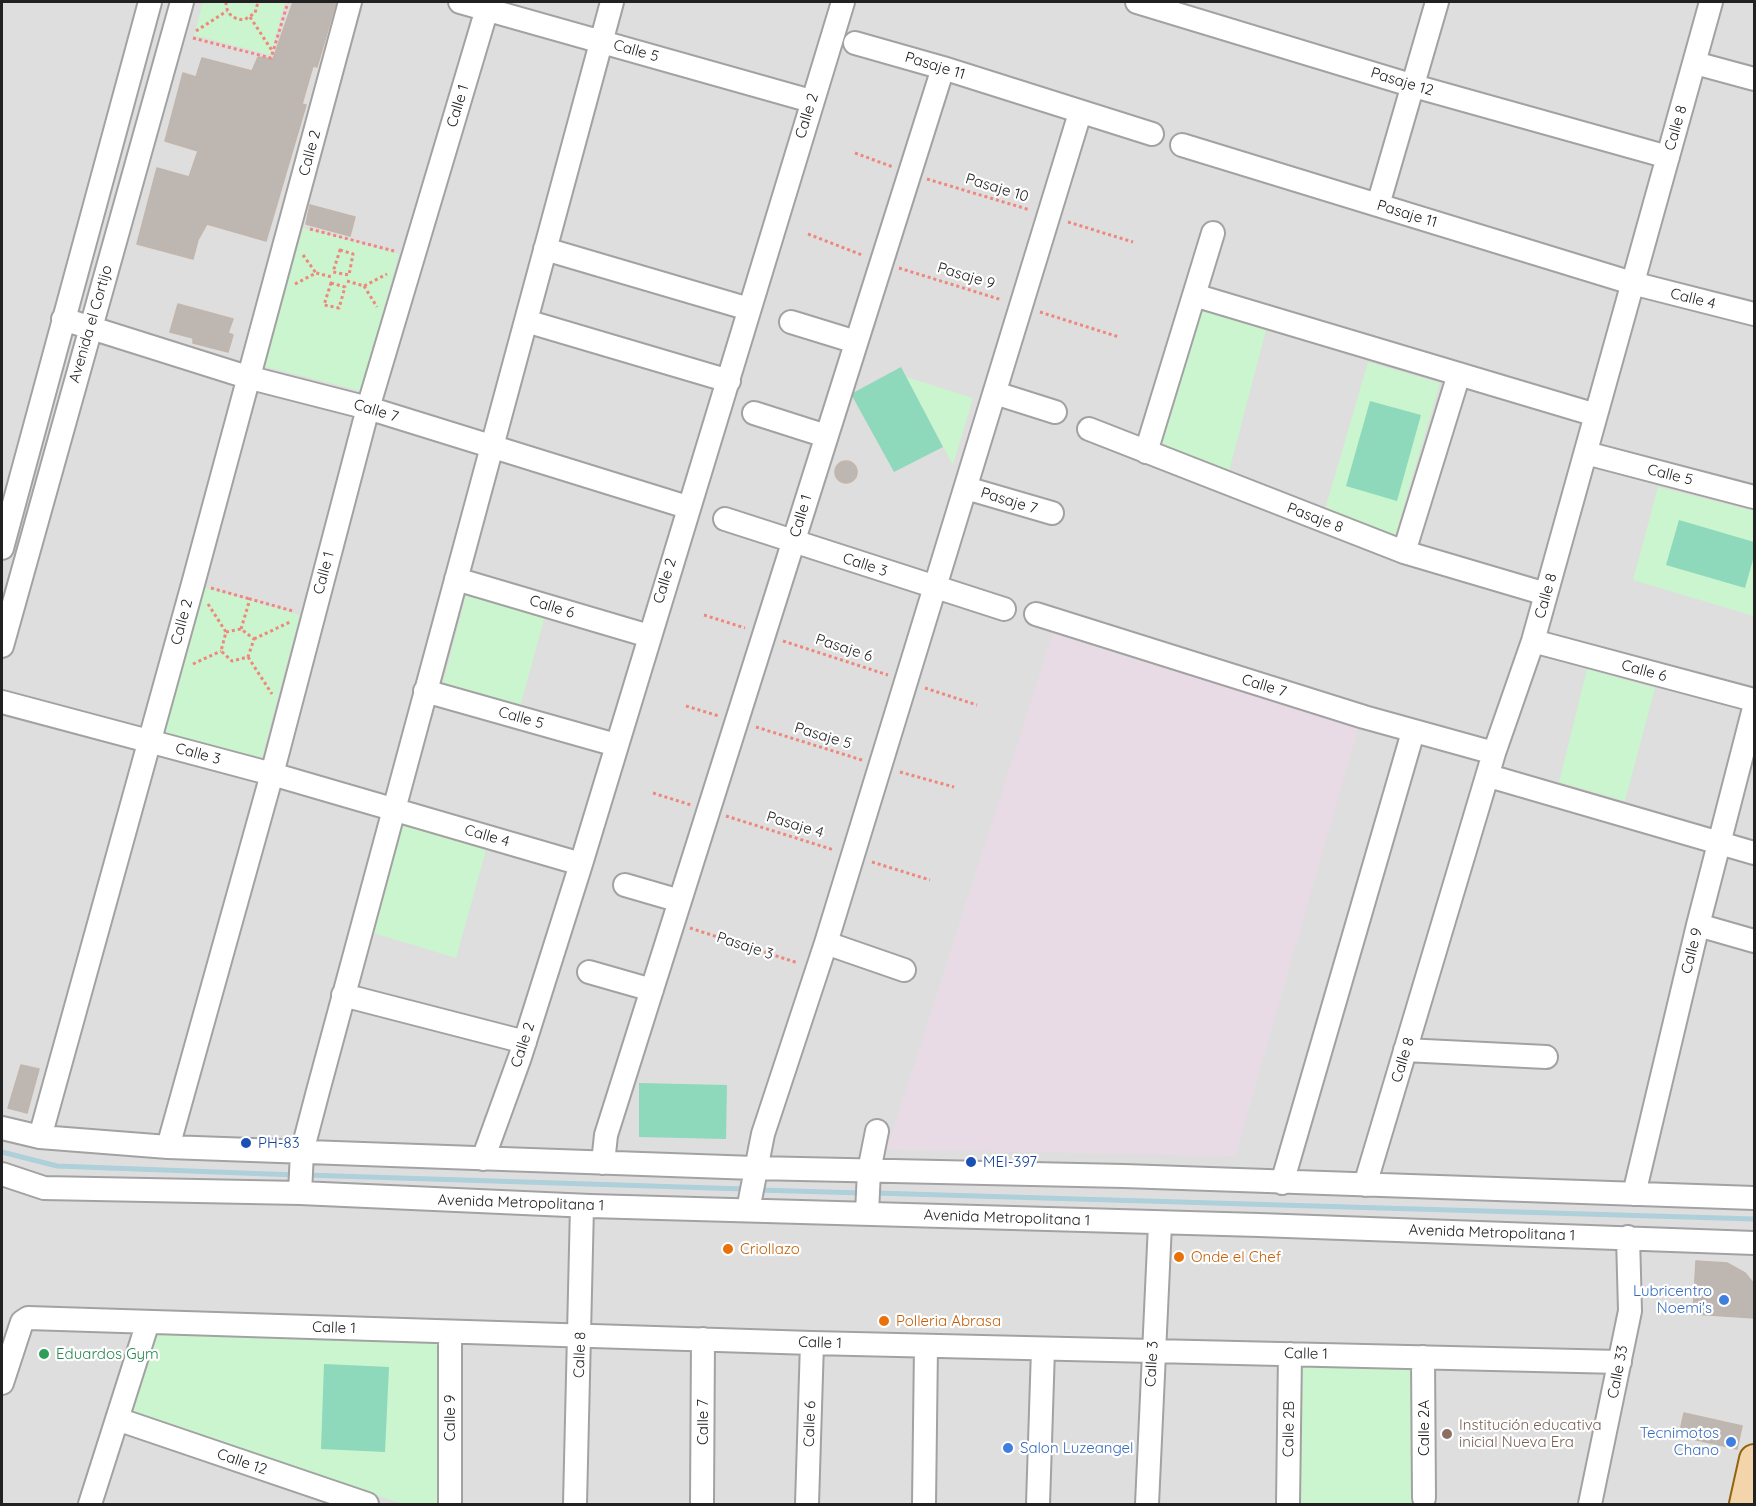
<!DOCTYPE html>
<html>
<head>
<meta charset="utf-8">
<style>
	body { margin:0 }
	#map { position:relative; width:1756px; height:1506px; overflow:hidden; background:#f0eee8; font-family:Quicksand,sans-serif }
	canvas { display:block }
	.frame { position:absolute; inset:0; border:3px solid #212121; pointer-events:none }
</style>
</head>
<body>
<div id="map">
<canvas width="1756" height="1506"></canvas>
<div class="frame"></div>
</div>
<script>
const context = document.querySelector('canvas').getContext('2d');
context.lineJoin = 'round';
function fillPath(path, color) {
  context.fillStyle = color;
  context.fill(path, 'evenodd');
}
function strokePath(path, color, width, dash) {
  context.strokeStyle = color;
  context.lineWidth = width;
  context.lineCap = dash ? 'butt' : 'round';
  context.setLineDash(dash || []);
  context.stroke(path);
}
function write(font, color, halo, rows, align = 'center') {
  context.font = font + ' Quicksand,sans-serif';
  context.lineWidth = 4.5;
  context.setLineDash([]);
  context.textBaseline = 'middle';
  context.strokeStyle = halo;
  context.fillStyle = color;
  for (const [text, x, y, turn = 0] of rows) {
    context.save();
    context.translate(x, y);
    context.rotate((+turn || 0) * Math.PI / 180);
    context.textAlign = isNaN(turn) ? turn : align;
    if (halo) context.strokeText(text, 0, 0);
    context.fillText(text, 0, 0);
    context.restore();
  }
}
const residential = new Path2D(`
	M 2,2 L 1754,2 L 1754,1504 L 2,1504 Z`);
const industrial = new Path2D(`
	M 1053,634 L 1358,728 L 1235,1156 L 887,1149 Z`);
const park = new Path2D(`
	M 203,2 L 285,2 L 271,55 L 194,35 Z
	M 303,228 L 399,254 L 361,391 L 263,366 Z
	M 1200,307 L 1266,330 L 1228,475 L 1160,447 Z
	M 1368,362 L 1440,383 L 1394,539 L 1324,513 Z
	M 906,377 L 973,398 L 953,465 Z
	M 1658,487 L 1754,511 L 1754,616 L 1633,580 Z
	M 203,587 L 300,615 L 261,761 L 160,734 Z
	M 467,591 L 546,612 L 520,707 L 442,687 Z
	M 1587,669 L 1655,688 L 1625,801 L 1559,782 Z
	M 403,824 L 486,850 L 456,958 L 374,933 Z
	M 159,1328 L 445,1343 L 441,1504 L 403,1504 L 131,1416 Z
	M 1295,1363 L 1420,1364 L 1418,1504 L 1293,1504 Z`);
const pitch = new Path2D(`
	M 901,367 L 943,447 L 894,472 L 851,394 Z
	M 1370,401 L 1421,415 L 1397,501 L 1346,486 Z
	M 1679,520 L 1754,542 L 1754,556 L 1745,588 L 1666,565 Z
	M 639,1083 L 727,1085 L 726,1139 L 639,1137 Z
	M 324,1364 L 389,1367 L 385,1452 L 321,1449 Z`);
const stream = new Path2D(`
	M 2,1152 L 57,1166 L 296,1175
	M 305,1175 L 745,1189
	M 758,1190 L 862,1193
	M 875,1193 L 1754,1219`);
const building = new Path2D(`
	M 293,2 L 336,2 L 317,67 L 313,66 L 302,104 L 306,105 L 266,241 L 207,224 L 198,240 L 193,259 L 137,244 L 157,168 L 189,177 L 198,151 L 165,141 L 183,73 L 196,77 L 202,58 L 252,71 L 258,57 L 273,59 Z
	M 310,205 L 355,217 L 350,236 L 306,224 Z
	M 178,304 L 233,319 L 228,333 L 233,335 L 228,352 L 193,343 L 193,338 L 170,332 Z
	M835 472a11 11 0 1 1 22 0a11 11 0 1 1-22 0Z
	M 21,1065 L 39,1069 L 27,1113 L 8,1108 Z
	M 1696,1261 L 1727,1263 L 1745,1273 L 1755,1285 L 1755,1318 L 1693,1314 Z
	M 1684,1413 L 1742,1426 L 1737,1449 L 1679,1436 Z`);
const path = new Path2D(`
	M 226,2 C 226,13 232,19 244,20 L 255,13 L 258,2
	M 250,17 L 273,52
	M 196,31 L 227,11
	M 193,38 L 271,58 L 288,2
	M 855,153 L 893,167
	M 927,179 L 1030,210
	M 1068,222 L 1133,242
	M 310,229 L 394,251
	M 808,234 L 862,255
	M 340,250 L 353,254 L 349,275 L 333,272 Z
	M 303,255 L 316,273
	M 899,268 L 1002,300
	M 347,281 L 364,286 L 387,274
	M 331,283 L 345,287 L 339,308 L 324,305 Z
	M 295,284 L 316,273 L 332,277
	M 364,286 L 377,307
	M 1040,312 L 1119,337
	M 211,588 L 250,599
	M 208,604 L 226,632 L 221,651 L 232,661 L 248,657 L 254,639 L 241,629 L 226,632
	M 704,615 L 745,628
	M 241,629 L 250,599 L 293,611
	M 254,639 L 290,622
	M 783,641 L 888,675
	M 248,657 L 272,694
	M 193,664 L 221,651
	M 925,688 L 977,705
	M 686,706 L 719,716
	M 756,727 L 862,760
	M 900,772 L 954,787
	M 653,793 L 691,805
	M 726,816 L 834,850
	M 872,862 L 930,880
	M 690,928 L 798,963`);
const minor = new Path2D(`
	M 460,2 L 811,101
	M 1137,2 L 1414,86 L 1668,157
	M 855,43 L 943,68 L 1152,134
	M 1695,63 L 1754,79
	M 1182,145 L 1632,283 L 1754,314
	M 1378,205 L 1437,2
	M 545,249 L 749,309
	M 1194,295 L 1596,415
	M 63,319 L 247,377 L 368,408 L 687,507
	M 526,321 L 729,381
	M 791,322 L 856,342
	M 995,393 L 1055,412
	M 754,413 L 826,436
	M 1089,429 L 1404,552 L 1546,594
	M 1146,452 L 1213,233
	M 1586,453 L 1754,497
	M 966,488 L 1052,513
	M 725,519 L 1004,609
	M 2,548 L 150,2
	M 1404,552 L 1459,374
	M 456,579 L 649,636
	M 1036,614 L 1364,717 L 1494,753
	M 1533,641 L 1754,700
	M 2,646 L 182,2
	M 425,691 L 616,745
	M 2,702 L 272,774 L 581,864
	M 1489,776 L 1754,853
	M 625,885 L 680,901
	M 1698,925 L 1754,941
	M 826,943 L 904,970
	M 589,972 L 652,990
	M 343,995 L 525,1042
	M 1405,1050 L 1546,1057
	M 2,1128 L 40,1137 L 168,1147 L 754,1168 L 1124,1176 L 1754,1198
	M 40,1137 L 193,584 L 350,2
	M 168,1147 L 272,774 L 368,408 L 489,2
	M 483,1159 L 520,1057 L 581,864 L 843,2
	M 603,1163 L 606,1135 L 943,68
	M 2,1174 L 44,1188 L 300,1193 L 590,1206 L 1259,1225 L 1754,1243
	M 1282,1183 L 1413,732
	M 1365,1185 L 1494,753 L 1533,641 L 1711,2
	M 300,1193 L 302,1152 L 318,1091 L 612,2
	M 1634,1194 L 1698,925 L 1754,708
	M 748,1210 L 763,1134 L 826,943 L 1080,113
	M 867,1213 L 869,1171 L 877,1131
	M 1423,1357 L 1424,1498
	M 2,1383 L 22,1322 L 28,1318 L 812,1343 L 1620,1362
	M 117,1419 L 367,1504
	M 90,1504 L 148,1322
	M 450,1504 L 450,1332
	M 575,1504 L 582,1206
	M 702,1504 L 703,1339
	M 807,1504 L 812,1343
	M 924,1504 L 926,1346
	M 1038,1504 L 1043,1349
	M 1147,1504 L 1160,1224
	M 1288,1504 L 1290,1354
	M 1590,1504 L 1630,1311 L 1628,1237`);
const major = new Path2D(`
	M 1744,1504 L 1754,1459`);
const markers = [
	[246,1143,6,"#1a4fb4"],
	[971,1162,6,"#1a4fb4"],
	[728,1249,6,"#e8710a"],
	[1179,1257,6,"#e8710a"],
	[1724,1300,6,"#3f7fe0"],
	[884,1321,6,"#e8710a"],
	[44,1354,6,"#2e9e5b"],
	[1447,1434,6,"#8d6e63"],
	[1731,1442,6,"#3f7fe0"],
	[1008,1448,6,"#3f7fe0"]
];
const streetNames = [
	["Calle 5",636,51,16],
	["Pasaje 11",935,66,17],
	["Pasaje 12",1402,82,17],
	["Calle 1",458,106,-73],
	["Calle 2",807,116,-73],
	["Calle 8",1676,128,-74],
	["Calle 2",310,153,-75],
	["Pasaje 10",997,188,17],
	["Pasaje 11",1407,214,17],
	["Pasaje 9",966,276,17],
	["Calle 4",1693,299,14],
	["Avenida el Cortijo",91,324,-74],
	["Calle 7",376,411,17],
	["Calle 5",1670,475,14],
	["Pasaje 7",1009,501,17],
	["Calle 1",801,516,-73],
	["Pasaje 8",1315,518,21],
	["Calle 3",865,565,18],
	["Calle 1",324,573,-75],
	["Calle 2",665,581,-73],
	["Calle 8",1546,596,-74],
	["Calle 6",552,607,17],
	["Calle 2",182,622,-75],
	["Pasaje 6",844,648,18],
	["Calle 6",1644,671,15],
	["Calle 7",1264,686,17],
	["Calle 5",521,718,16],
	["Pasaje 5",823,736,17],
	["Calle 3",198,754,15],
	["Pasaje 4",795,825,17],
	["Calle 4",487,836,16],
	["Pasaje 3",745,946,18],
	["Calle 9",1692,951,-76],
	["Calle 2",523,1045,-72],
	["Calle 8",1403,1060,-73],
	["Avenida Metropolitana 1",521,1203,2],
	["Avenida Metropolitana 1",1007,1218,2],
	["Avenida Metropolitana 1",1492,1233,2],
	["Calle 1",334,1328,2],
	["Calle 1",820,1343,2],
	["Calle 1",1306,1354,1],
	["Calle 8",580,1355,-88],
	["Calle 3",1152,1364,-87],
	["Calle 33",1618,1372,-79],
	["Calle 9",450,1418,-90],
	["Calle 7",703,1422,-90],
	["Calle 6",810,1424,-88],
	["Calle 2A",1424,1428,-90],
	["Calle 2B",1289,1429,-89],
	["Calle 12",242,1462,19]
];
const transitNames = [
	["PH-83",258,1143],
	["MEI-397",983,1162]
];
const foodNames = [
	["Criollazo",740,1249],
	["Onde el Chef",1191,1257],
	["Polleria Abrasa",896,1321]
];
const shopNames = [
	["Lubricentro",1712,1291],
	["Noemi's",1712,1308],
	["Tecnimotos",1719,1433],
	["Chano",1719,1450],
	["Salon Luzeangel",1020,1448,"left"]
];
const leisureNames = [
	["Eduardos Gym",56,1354]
];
const educationNames = [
	["Institución educativa",1459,1425],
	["inicial Nueva Era",1459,1442]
];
fillPath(residential, '#dfdede');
fillPath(industrial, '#e9dbe6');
fillPath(park, '#caf5ce');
fillPath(pitch, '#8ed8bb');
strokePath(stream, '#add0da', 5);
fillPath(building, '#beb7b1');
strokePath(building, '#c1b5ac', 1.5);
strokePath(minor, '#a2a2a2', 26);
strokePath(major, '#90650e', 32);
strokePath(path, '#ee877c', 3, [3, 3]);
strokePath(minor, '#fff', 22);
strokePath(major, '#f4d4aa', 28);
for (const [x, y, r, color] of markers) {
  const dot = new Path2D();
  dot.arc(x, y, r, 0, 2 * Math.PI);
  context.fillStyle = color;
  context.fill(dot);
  strokePath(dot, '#fff', 2);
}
write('15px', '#212121', '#fff', streetNames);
write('15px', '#164399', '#fff', transitNames, 'left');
write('15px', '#c56008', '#fff', foodNames, 'left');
write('15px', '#366cbe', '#fff', shopNames, 'right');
write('15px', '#27864d', '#fff', leisureNames, 'left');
write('15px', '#785e54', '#fff', educationNames, 'left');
</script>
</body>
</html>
